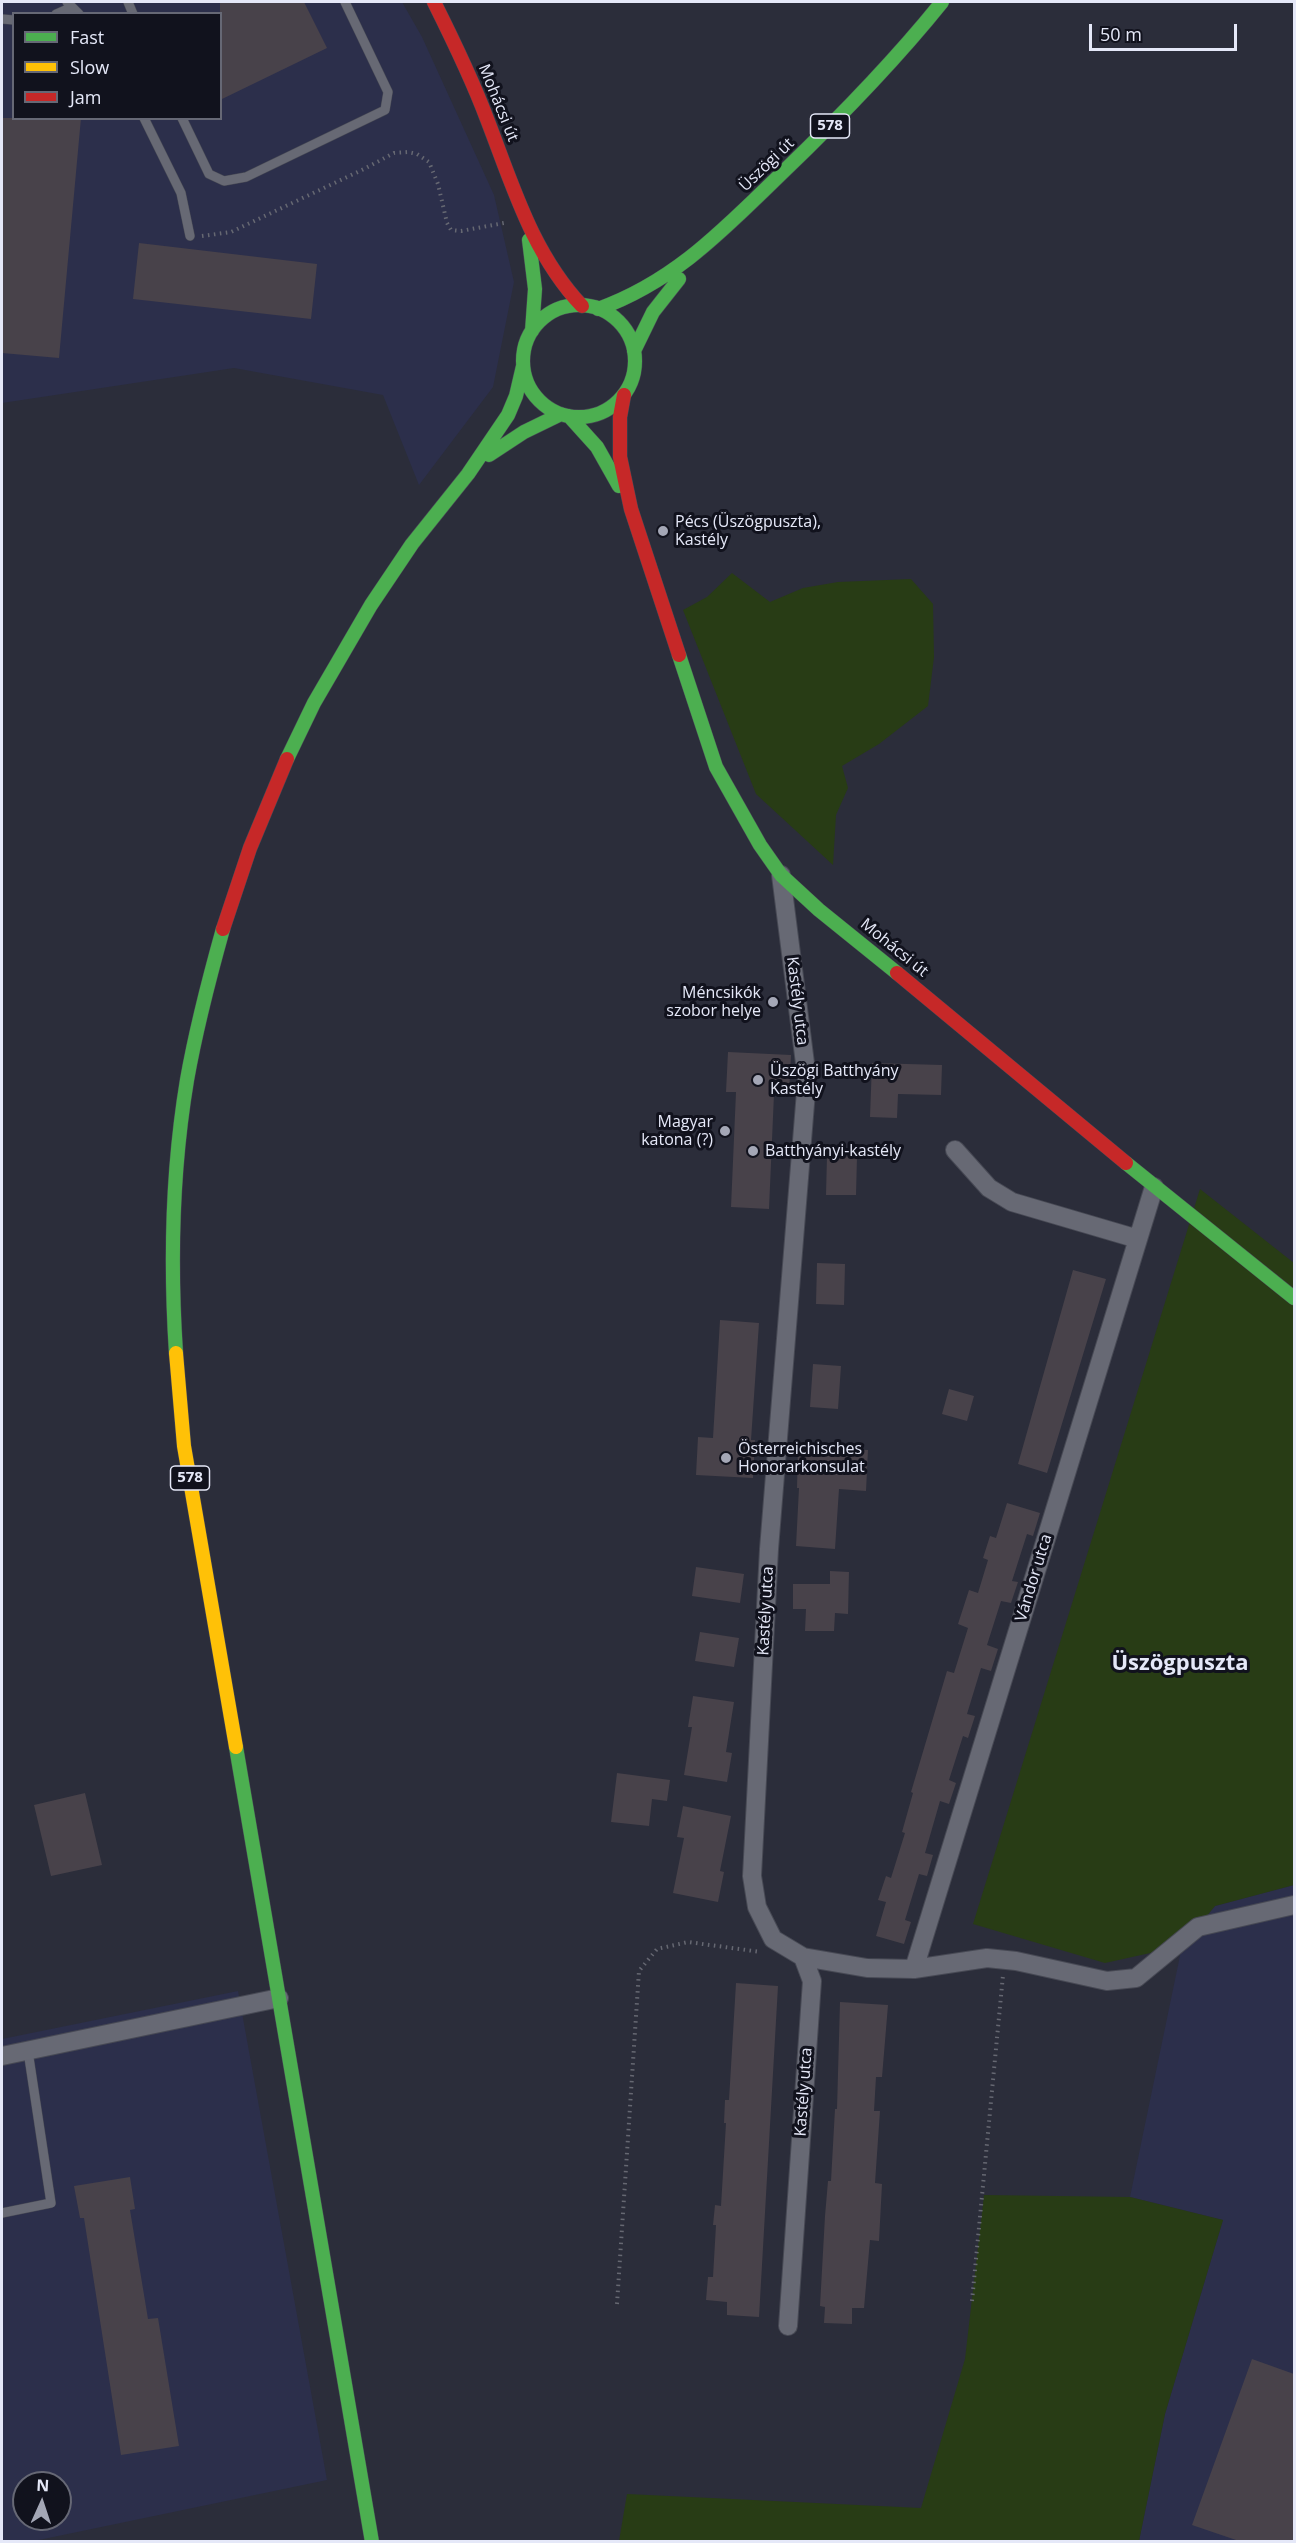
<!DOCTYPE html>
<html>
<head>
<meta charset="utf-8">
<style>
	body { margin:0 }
	#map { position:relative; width:1296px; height:2543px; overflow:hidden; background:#2b2d3a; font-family:"Open Sans",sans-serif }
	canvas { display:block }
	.frame { position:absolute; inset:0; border:3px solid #e5e8f8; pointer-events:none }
	.legend { position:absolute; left:12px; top:12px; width:210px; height:108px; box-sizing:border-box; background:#11121d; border:2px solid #666875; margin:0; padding:8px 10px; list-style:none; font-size:18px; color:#e5e8f8 }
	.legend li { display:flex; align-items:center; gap:12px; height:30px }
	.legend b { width:30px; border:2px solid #666875 }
	.north { position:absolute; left:12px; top:2471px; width:60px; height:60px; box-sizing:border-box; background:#11121d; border:2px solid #666875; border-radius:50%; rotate:3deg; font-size:16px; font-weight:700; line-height:24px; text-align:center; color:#e5e8f8 }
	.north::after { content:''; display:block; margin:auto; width:21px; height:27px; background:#a4a7b6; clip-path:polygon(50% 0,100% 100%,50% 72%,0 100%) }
	.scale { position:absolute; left:1089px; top:24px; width:148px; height:27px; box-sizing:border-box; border:3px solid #e5e8f8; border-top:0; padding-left:8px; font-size:18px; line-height:21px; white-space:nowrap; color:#e5e8f8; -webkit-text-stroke:4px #11121d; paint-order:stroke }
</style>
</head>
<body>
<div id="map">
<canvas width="1296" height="2543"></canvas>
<div class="frame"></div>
<ul class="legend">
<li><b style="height:8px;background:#4caf50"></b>Fast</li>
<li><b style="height:8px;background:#ffc107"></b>Slow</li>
<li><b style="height:8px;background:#c62828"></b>Jam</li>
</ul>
<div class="north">N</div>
<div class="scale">50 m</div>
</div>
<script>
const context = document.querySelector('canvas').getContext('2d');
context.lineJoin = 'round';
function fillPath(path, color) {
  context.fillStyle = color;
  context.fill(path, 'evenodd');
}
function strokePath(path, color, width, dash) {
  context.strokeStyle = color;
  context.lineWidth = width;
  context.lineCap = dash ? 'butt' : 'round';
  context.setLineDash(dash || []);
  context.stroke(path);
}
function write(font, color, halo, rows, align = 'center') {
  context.font = font + ' "Open Sans",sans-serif';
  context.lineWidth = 6;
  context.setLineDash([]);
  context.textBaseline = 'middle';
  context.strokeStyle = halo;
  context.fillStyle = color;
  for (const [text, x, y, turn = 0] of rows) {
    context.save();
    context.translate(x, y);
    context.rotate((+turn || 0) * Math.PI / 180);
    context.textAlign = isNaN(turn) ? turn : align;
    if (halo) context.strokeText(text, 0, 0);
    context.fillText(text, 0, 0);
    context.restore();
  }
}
const built = new Path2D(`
	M 2,2 L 402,2 L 422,37 L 494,195 L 514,282 L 493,387 L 419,485 L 383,395 L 234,368 L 2,403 ZM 14,14 L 220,14 L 220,118 L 14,118 Z
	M 1294,1885 L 1294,2541 L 1139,2541 L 1165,2414 L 1223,2220 L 1130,2197 L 1182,1946 L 1215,1906 Z
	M 238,1991 L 327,2480 L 34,2541 L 2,2542 L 2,2039 ZM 24,2483 L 60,2483 L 60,2519 L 24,2519 Z`);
const green = new Path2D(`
	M 732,573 L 770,602 L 803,588 L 838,582 L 911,579 L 933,604 L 934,657 L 928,706 L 879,744 L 842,766 L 848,788 L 836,815 L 833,865 L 756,794 L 683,610 L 707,597 Z
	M 1200,1189 L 1294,1263 L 1294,1885 L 1215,1906 L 1182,1946 L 1105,1963 L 973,1924 Z
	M 984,2195 L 1130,2197 L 1223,2220 L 1165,2414 L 1139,2541 L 619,2541 L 627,2494 L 921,2508 L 965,2359 Z`);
const building = new Path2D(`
	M 220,2 L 304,2 L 327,48 L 220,100 Z
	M 2,118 L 81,118 L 59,358 L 2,353 Z
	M 139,243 L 317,264 L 311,319 L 133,299 Z
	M 728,1052 L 791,1055 L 789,1094 L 774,1094 L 769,1209 L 731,1207 L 736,1092 L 726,1092 Z
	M 872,1063 L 942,1065 L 941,1095 L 898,1094 L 897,1118 L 870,1117 Z
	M 827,1156 L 857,1157 L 856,1195 L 826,1195 Z
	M 817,1263 L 845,1264 L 844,1305 L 816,1304 Z
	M 1073,1270 L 1106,1279 L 1047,1473 L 1018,1464 Z
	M 720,1320 L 759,1323 L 751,1440 L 755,1440 L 753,1478 L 696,1475 L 698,1437 L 713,1438 Z
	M 813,1364 L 841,1366 L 838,1409 L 810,1407 Z
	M 949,1389 L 974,1396 L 967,1421 L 942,1414 Z
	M 798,1447 L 868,1450 L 866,1491 L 839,1489 L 835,1549 L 796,1546 L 799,1488 L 797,1488 Z
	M 1007,1503 L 1040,1513 L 1033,1536 L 1027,1534 L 1012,1581 L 1018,1582 L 1011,1603 L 1001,1601 L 987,1645 L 998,1649 L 991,1671 L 981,1668 L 967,1714 L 975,1716 L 968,1738 L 963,1736 L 949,1780 L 956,1783 L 949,1804 L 940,1801 L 925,1853 L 933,1855 L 927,1876 L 919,1874 L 905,1920 L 911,1922 L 904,1944 L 876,1936 L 886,1902 L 878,1900 L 886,1876 L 891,1878 L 905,1833 L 902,1832 L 913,1793 L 911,1792 L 947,1671 L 954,1673 L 968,1628 L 958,1624 L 969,1590 L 978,1593 L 988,1560 L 983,1558 L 990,1536 L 996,1538 Z
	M 696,1567 L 744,1574 L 740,1603 L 692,1596 Z
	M 830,1571 L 849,1572 L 848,1614 L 835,1613 L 834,1631 L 805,1631 L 806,1609 L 793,1609 L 793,1584 L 830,1584 Z
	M 700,1632 L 739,1638 L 734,1667 L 695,1661 Z
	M 693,1696 L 734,1702 L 726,1752 L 732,1753 L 727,1782 L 684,1775 L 692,1727 L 688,1727 Z
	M 617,1773 L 670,1780 L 667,1801 L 652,1799 L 649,1826 L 611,1822 Z
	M 85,1793 L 102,1865 L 51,1876 L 34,1805 Z
	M 683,1806 L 731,1816 L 720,1871 L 724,1872 L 718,1902 L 673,1893 L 684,1838 L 677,1837 Z
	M 736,1983 L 778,1986 L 759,2317 L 727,2315 L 727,2302 L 706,2300 L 708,2277 L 713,2277 L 716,2225 L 713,2225 L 715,2205 L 721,2206 L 726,2123 L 724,2123 L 725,2100 L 729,2100 Z
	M 840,2002 L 888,2005 L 882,2077 L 876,2077 L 874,2111 L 880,2111 L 875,2183 L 882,2184 L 879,2241 L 870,2240 L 864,2308 L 852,2308 L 852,2324 L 824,2323 L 825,2307 L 820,2306 L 825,2216 L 828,2181 L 831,2181 L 835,2109 L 837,2109 Z
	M 130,2177 L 135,2209 L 130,2210 L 148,2319 L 158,2318 L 179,2446 L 121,2455 L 84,2218 L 80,2218 L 74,2186 Z
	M 1252,2359 L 1294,2374 L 1294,2541 L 1239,2541 L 1192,2525 Z`);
const path = new Path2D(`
	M 202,236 L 231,232 L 364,169 L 394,153 L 408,152 L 417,154 L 429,162 L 438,184 L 447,223 L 451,230 L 461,231 L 504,223
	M 972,2301 L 1003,1975
	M 617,2304 L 639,1971 L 657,1949 L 688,1942 L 761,1952`);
const lane = new Path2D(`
	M 67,2 L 79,14
	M 128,2 L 133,14
	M 56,14 L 72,7
	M 2,19 L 14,20
	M 144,118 L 181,193 L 190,236
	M 182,118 L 209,174 L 224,181 L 246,177 L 385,110 L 388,92 L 345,2
	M 2,2213 L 51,2203 L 28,2051`);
const street = new Path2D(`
	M 781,875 L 807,1079 L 769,1549 L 752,1876 L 757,1907 L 773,1939 L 803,1957 L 812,1981 L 788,2326
	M 955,1150 L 989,1188 L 1012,1202 L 1138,1239
	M 803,1957 L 867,1968 L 914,1969 L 987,1958 L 1016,1961 L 1107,1981 L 1136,1978 L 1198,1927 L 1294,1905
	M 914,1969 L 1154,1187
	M 2,2056 L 279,1998`);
const fast = new Path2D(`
	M 529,240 L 535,289 L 532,331
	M523 361a56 56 0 1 1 112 0a56 56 0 1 1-112 0Z
	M 598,309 C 676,281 725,228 783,172 C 839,118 893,63 942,2
	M 634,351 L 653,312 L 679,279
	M 569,416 L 597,447 L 619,486
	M 489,455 L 524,432 L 561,414
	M 679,655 L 716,767 L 760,845 L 781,875 L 819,910 L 897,973
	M 287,759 L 314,703 L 371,605 L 412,544 L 468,474 L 508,415 L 516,396 L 523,366
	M 1126,1163 L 1294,1298
	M 176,1353 C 170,1262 172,1170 187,1080 C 196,1029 209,979 223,929
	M 236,1747 L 372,2542`);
const slow = new Path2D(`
	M 176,1353 L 184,1446 L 236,1747`);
const jam = new Path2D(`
	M 434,2 C 453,40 472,79 487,119 C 513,186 532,253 582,306
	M 624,395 L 620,417 L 620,457 L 631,509 L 679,655
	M 223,929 L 250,848 L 287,759
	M 897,973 L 1126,1163`);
const markers = [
	[663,531,6,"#a4a7b6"],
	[773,1002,6,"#a4a7b6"],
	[758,1080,6,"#a4a7b6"],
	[725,1131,6,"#a4a7b6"],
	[753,1151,6,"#a4a7b6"],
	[726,1458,6,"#a4a7b6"]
];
const shields = [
	[830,126,39],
	[190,1478,39]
];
const shieldNames = [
	["578",830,126],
	["578",190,1478]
];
const streetNames = [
	["Mohácsi út",498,103,68],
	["Üszögi út",767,165,-44],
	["Mohácsi út",894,948,39],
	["Kastély utca",797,1001,83],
	["Vándor utca",1034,1578,-73],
	["Kastély utca",766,1611,-87],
	["Kastély utca",804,2092,-86]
];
const poiNames = [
	["Pécs (Üszögpuszta),",675,522],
	["Kastély",675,540],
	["Méncsikók",761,993,"right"],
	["szobor helye",761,1011,"right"],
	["Üszögi Batthyány",770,1071],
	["Kastély",770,1089],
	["Magyar",713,1122,"right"],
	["katona (?)",713,1140,"right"],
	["Batthyányi-kastély",765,1151],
	["Österreichisches",738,1449],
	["Honorarkonsulat",738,1467]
];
const districtNames = [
	["Üszögpuszta",1180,1664]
];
fillPath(built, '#2c2f4b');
fillPath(green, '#283c15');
fillPath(building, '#48424a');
strokePath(lane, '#474954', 10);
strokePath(street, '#474954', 20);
strokePath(fast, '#474954', 15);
strokePath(slow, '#474954', 15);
strokePath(jam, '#474954', 15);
strokePath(path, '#666872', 4, [1.5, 4.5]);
strokePath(lane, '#676974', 9);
strokePath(street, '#676974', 18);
strokePath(fast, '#4caf50', 14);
strokePath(slow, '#ffc107', 14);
strokePath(jam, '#c62828', 14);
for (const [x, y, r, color] of markers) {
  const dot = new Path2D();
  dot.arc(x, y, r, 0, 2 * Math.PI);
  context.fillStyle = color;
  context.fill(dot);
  strokePath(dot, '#11121d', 2);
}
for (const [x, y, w] of shields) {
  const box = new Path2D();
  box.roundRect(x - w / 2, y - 12, w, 24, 4.5);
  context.fillStyle = '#11121d';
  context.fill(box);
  strokePath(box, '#e5e8f8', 1.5);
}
write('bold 15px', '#e5e8f8', null, shieldNames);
write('16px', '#e5e8f8', '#11121d', streetNames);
write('16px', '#e5e8f8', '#11121d', poiNames, 'left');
write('bold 22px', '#e5e8f8', '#11121d', districtNames);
</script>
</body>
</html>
